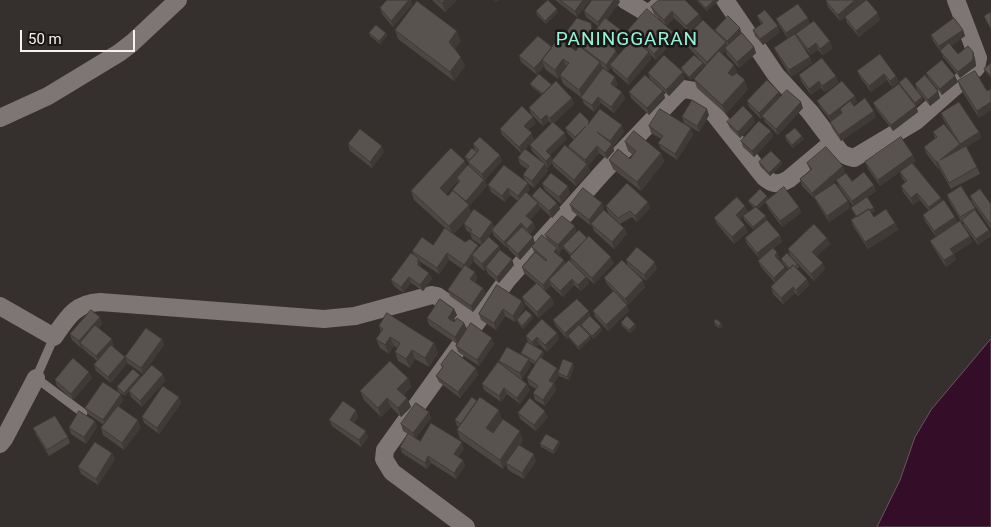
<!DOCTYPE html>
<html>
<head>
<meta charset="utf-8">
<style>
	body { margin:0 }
	#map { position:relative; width:991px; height:527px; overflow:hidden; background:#352f2d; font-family:Roboto,sans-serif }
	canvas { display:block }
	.scale { position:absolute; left:20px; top:30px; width:115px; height:22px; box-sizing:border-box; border:2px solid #f6f2f0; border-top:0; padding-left:6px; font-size:15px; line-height:18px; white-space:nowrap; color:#f6f2f0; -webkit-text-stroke:4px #1b1717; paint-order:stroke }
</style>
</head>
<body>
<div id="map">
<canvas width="991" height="527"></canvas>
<div class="scale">50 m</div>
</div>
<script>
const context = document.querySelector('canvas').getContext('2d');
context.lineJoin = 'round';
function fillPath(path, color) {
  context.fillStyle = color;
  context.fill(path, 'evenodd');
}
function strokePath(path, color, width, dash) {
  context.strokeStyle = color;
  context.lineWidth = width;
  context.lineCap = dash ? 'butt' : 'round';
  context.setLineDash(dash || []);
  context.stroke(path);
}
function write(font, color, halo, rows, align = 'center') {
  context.font = font + ' Roboto,sans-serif';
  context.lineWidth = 5;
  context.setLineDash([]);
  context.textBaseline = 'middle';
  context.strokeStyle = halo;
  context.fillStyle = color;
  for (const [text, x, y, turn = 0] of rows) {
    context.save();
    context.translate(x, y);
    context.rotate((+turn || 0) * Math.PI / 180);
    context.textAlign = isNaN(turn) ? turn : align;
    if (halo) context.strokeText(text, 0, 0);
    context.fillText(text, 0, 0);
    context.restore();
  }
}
const water = new Path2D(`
	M 991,339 L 991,527 L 877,527 L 900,480 L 915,437 L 931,410 Z`);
const lane = new Path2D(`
	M 54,337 L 36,378 L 83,413`);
const street = new Path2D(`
	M 625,0 L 647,13 L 651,12 L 665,0
	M 725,0 L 776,75 L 810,112 L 841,153 L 847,156 L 854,158 L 916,121 L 976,68 L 978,58 L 956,0
	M 0,118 L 48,96 L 119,53 L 132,43 L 178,0
	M 0,306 L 54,337 C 67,318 75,303 100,302 L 324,319 L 355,316 L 432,295 L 437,296 L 476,323
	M 0,444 L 4,439 L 36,378
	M 466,527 L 392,472 L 384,459 L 385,450 L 507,280 L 603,172 L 678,93 L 684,89 L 695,91 L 700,96 L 764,177 C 773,185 779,185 789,179 L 833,142`);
const wall = new Path2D(`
	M 387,0 L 411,0 L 412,5 L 393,27 L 382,14 L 380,8 Z
	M 432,0 L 457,0 L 445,12 Z
	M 555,0 L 590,0 L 577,17 Z
	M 697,0 L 719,0 L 707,11 L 698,2 Z
	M 864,0 L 846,17 L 880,20 L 859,37 L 847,23 L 845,17 L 840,21 L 828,7 L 826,1 Z
	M 620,2 L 607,19 L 623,36 L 614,49 L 618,56 L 633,39 L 630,37 L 628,30 L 675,39 L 656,60 L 650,54 L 651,59 L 629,85 L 613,71 L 611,67 L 608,71 L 602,67 L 603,69 L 618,84 L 615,87 L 622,92 L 625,99 L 614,113 L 601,103 L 594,112 L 584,104 L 582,98 L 563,84 L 560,76 L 558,79 L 545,69 L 544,66 L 537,75 L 521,62 L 519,56 L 552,47 L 576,51 L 579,47 L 568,39 L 566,33 L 593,29 L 594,33 L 598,26 L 586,17 L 584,11 Z
	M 651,7 L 699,14 L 701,20 L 689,32 L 674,18 L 666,26 L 654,14 Z
	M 536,11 L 558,12 L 546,24 L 537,15 Z
	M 757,16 L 780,32 L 763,45 L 755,36 L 753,30 L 761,24 Z
	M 776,19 L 810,24 L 833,48 L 823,55 L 818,50 L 811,55 L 799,41 L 812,63 L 791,77 L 777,54 L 774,48 L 788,39 L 779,25 Z
	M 395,30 L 461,41 L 455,48 L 465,66 L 454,81 L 398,39 Z
	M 715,30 L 742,34 L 754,47 L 756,53 L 739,68 L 727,55 L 726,51 L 722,54 L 734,65 L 737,73 L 748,89 L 726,114 L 697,88 L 694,79 L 706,66 L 686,45 L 684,39 L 717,34 Z
	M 963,30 L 965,36 L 951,46 L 958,54 L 973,52 L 975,59 L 976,66 L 960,78 L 943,57 L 941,52 L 933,41 L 931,35 Z
	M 369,33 L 386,33 L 387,36 L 380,44 L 370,36 Z
	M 703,63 L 704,66 L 691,80 L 682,71 L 681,68 Z
	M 991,64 L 991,78 L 986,72 L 984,69 Z
	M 857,71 L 896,76 L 899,82 L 892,87 L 887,80 L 871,92 L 860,77 Z
	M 648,73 L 685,79 L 669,96 L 650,79 Z
	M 926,73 L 955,76 L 958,82 L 942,95 L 929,79 Z
	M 799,75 L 836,76 L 838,83 L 825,92 L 821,88 L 811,95 L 801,81 Z
	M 958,81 L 987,91 L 991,89 L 991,110 L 979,118 L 960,88 Z
	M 899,83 L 922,97 L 923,100 L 916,106 L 905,93 L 916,106 L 918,112 L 893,131 L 876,109 L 873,103 L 900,85 Z
	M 530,84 L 552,85 L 572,98 L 574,104 L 554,123 L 567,139 L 550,155 L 552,160 L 569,149 L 568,146 L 574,140 L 568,134 L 565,128 L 589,122 L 624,132 L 613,147 L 614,151 L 607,159 L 599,153 L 588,166 L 590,171 L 576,186 L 554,167 L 552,163 L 548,168 L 546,165 L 548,171 L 534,188 L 525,181 L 523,175 L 527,169 L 520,164 L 518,158 L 524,150 L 521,153 L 502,135 L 500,129 L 536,123 L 528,130 L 534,140 L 525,149 L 543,162 L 532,151 L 530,145 L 551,124 L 549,121 L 543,126 L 531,114 L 529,108 L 542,95 L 532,87 Z
	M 915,84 L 940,98 L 930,106 L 917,90 Z
	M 663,91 L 665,98 L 649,115 L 631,98 L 629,92 Z
	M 855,96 L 857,102 L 853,105 L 854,106 L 876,117 L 841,141 L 832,128 L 830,122 L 831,121 L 820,107 L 817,101 Z
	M 781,97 L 803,108 L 778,135 L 765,122 L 763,117 L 761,119 L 749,107 L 747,101 Z
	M 941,113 L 979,132 L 981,138 L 966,147 L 977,167 L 980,174 L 951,189 L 939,168 L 938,169 L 926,153 L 924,147 L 935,138 L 933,132 L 956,140 L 943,119 Z
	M 709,115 L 699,132 L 684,123 L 682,117 Z
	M 727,122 L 755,122 L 740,138 L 730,128 Z
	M 649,126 L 691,128 L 693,135 L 677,160 L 661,149 L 658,143 L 661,139 L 651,133 Z
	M 771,131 L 773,137 L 754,157 L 743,147 L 741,141 Z
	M 785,136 L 802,136 L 804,139 L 793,148 L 786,140 Z
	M 625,142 L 661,153 L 664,162 L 641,191 L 613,169 L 609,160 L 630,159 L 633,155 L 628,151 Z
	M 348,144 L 384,152 L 372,168 L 350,151 Z
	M 473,144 L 502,161 L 485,180 L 487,186 L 469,206 L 471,212 L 492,222 L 494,227 L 518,201 L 510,195 L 505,202 L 491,192 L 488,185 L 530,189 L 527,193 L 534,200 L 532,196 L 557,203 L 560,209 L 552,218 L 538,205 L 540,209 L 530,220 L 533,222 L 535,228 L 530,234 L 533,237 L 535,243 L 520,260 L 509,250 L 508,247 L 507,248 L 494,236 L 492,231 L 488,238 L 499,246 L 500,250 L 514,265 L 499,283 L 488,274 L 486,269 L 484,271 L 474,262 L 474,260 L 469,267 L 475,272 L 477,278 L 475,282 L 483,288 L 486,294 L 473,312 L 450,296 L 448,290 L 462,269 L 449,260 L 439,274 L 419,261 L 421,265 L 420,267 L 429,273 L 432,279 L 423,291 L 411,283 L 403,293 L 394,286 L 391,280 L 414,255 L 412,251 L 433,245 L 445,228 L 414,200 L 411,191 L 467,166 L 470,168 L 468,162 L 467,160 L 465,157 L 475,150 ZM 458,181 L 459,183 L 452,190 L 453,191 L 448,196 L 446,194 ZM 466,221 L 464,224 L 466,230 L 470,233 L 472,239 L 481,245 L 479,248 L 478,245 L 465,242 L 453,234 Z
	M 781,161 L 782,164 L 770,176 L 760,166 L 759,162 Z
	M 916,161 L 913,163 L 941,198 L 942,201 L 955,217 L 957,223 L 970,236 L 972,242 L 954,254 L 956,260 L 946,267 L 933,247 L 930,241 L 936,237 L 925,221 L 923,215 L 929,211 L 920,200 L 913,205 L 903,192 L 901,186 L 905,182 L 902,178 L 900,172 L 880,186 L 868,169 L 865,162 Z
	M 807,163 L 845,172 L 826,189 L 848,201 L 850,208 L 829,222 L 817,203 L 815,199 L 802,186 L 800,179 L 810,170 Z
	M 836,180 L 852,181 L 876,191 L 867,197 L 875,211 L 871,213 L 874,217 L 895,223 L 898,230 L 868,249 L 853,226 L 851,220 L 856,217 L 851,208 L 853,206 L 839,187 Z
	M 542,184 L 570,193 L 561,204 L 545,190 Z
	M 947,195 L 975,208 L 976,212 L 989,230 L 991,236 L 978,245 L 964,226 L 963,222 L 962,223 L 949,201 Z
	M 767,196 L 768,199 L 766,201 L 799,207 L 801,213 L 782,227 L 768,208 L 766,202 L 758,209 L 767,219 L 754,230 L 744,220 L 743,216 L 740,220 L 745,225 L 748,232 L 734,244 L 717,224 L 714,218 L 745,206 L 748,212 L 744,216 L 754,208 L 750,204 L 748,201 Z
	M 970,196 L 991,204 L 991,229 L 972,202 Z
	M 602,203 L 604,209 L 600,214 L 624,228 L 627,234 L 614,249 L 594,231 L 592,225 L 591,226 L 572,211 L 570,205 Z
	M 606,206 L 650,208 L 637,222 L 632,217 L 620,224 L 608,213 Z
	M 577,232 L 614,263 L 594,284 L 586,277 L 589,283 L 581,291 L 574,285 L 563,297 L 552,287 L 551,285 L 545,291 L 551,297 L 554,304 L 539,318 L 525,304 L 522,297 L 536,283 L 524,273 L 522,267 L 534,252 L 532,247 L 547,239 L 545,235 ZM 563,248 L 571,256 L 570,257 L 571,262 L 566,264 L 564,260 L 559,255 L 560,254 L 558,250 L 560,252 Z
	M 780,235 L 782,242 L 773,248 L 777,252 L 779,259 L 785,267 L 787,272 L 789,270 L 782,262 L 781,259 L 797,264 L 799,267 L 797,269 L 807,279 L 809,285 L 798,296 L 795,293 L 783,304 L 773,294 L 771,287 L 775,283 L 761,267 L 758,261 L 760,259 L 747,244 L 745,238 Z
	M 827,238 L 830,244 L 817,256 L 825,269 L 814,281 L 790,256 L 788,249 Z
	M 626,260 L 657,269 L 646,281 L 628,266 Z
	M 604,278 L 645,287 L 628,305 L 619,296 L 629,311 L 608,331 L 595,317 L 593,311 L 613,291 L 607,284 Z
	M 497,285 L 525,307 L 515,322 L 505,316 L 496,330 L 481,320 L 479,314 Z
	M 454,309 L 457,315 L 453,321 L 454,322 L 464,323 L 467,329 L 494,344 L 479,366 L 458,352 L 456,346 L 457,344 L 429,325 L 427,318 Z
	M 590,316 L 602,330 L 594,339 L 582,328 L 582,326 L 581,327 L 591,339 L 579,350 L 569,338 L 567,339 L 556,326 L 553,320 Z
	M 100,317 L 102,324 L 98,328 L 114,345 L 113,346 L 127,363 L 111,383 L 96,371 L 94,365 L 97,361 L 83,349 L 82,347 L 81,348 L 72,340 L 70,334 Z
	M 533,318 L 523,329 L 518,323 L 517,320 Z
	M 714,322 L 721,323 L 723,326 L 720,329 L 715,325 Z
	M 621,323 L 635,324 L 636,327 L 630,333 L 622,326 Z
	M 379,326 L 434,343 L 438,353 L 429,367 L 415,359 L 410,368 L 398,361 L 395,352 L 397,348 L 394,346 L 389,354 L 380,348 L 376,339 L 381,332 Z
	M 557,333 L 559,339 L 547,352 L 539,344 L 536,347 L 543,351 L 544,354 L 542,358 L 557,368 L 558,372 L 574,367 L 569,380 L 559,376 L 554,383 L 556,390 L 545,406 L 535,400 L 533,393 L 536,389 L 529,385 L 527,378 L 536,365 L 529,361 L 531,365 L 522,379 L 530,390 L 520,404 L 507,394 L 501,402 L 484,390 L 482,384 L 500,364 L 499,361 L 521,355 L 521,353 L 528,342 L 526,336 Z
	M 162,339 L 164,345 L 143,374 L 127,363 L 125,357 Z
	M 441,365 L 476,368 L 478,375 L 460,398 L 439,382 L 436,376 L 442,368 Z
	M 163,374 L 165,381 L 142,407 L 131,397 L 129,391 L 125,396 L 118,391 L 117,387 L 141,378 Z
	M 92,378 L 73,400 L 57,386 L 55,380 Z
	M 408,378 L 411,387 L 403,395 L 407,398 L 411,407 L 401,417 L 391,407 L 381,417 L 364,400 L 360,391 Z
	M 121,394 L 123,401 L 119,406 L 141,427 L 124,450 L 103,435 L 101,428 L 104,425 L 88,414 L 85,408 Z
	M 179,397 L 181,403 L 159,434 L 144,423 L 142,417 Z
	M 356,410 L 358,417 L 354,423 L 368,437 L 361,447 L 332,426 L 329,420 Z
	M 429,412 L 431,418 L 416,438 L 420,441 L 464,449 L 458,457 L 463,460 L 465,466 L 456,479 L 431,463 L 427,469 L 402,453 L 400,447 L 408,434 L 403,431 L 401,424 Z
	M 518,413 L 548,417 L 536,431 L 520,419 Z
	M 502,419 L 493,433 L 523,440 L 520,445 L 536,461 L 524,479 L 508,470 L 506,464 L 503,469 L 460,439 L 457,430 L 459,427 L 457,426 L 455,420 Z
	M 95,421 L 97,427 L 86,444 L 71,434 L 69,428 Z
	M 33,428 L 68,437 L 70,443 L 49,456 L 36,435 Z
	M 559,441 L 560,444 L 554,454 L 541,447 L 540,444 Z
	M 112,453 L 115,459 L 98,485 L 81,474 L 78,467 Z`);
const shadedWall = new Path2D(`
	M 409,0 L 411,0 L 412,5 L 393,27 L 391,21 Z
	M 445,0 L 457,0 L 445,12 L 442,3 Z
	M 494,0 L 499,0 L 495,3 Z
	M 583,0 L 590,0 L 577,17 L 575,11 Z
	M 614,0 L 619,0 L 620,2 L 600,28 L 598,22 Z
	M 714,0 L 719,0 L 707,11 L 706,8 Z
	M 855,0 L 864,0 L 840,21 L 838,15 Z
	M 557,9 L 558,12 L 546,24 L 545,21 Z
	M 672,11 L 674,18 L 666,26 L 664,20 Z
	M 878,13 L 880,20 L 859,37 L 856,31 Z
	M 699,14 L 701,20 L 689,32 L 686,26 Z
	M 808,18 L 810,25 L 788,40 L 786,33 Z
	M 591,23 L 593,29 L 594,37 L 583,48 L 583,51 L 581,44 Z
	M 778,26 L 780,32 L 763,45 L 760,39 Z
	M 740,28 L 742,34 L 730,48 L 727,41 Z
	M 621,30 L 623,36 L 613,50 L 611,44 Z
	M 963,30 L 965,36 L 941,53 L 939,46 Z
	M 457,31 L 461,41 L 453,51 L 449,42 Z
	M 673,32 L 675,39 L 656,60 L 654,54 Z
	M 386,33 L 387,36 L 380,44 L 379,41 Z
	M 830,41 L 833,48 L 823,55 L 820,49 Z
	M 726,42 L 728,49 L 725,48 L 726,51 L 709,68 L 707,62 Z
	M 816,43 L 818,50 L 811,55 L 808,49 Z
	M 754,47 L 756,53 L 739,68 L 737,62 Z
	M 616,51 L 618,57 L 610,65 L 611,67 L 608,71 L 606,65 Z
	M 649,52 L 651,59 L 629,85 L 627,79 Z
	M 973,52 L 975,59 L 976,66 L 960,78 L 958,72 Z
	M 461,57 L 465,66 L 454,81 L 450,72 Z
	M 810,57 L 812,63 L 791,77 L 789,70 Z
	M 563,59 L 567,68 L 558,79 L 555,70 Z
	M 542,60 L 544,66 L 537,75 L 534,68 Z
	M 600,62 L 604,71 L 583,99 L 579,90 Z
	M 703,63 L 704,66 L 691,80 L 689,77 Z
	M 734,65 L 738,74 L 731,82 L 728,73 Z
	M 683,72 L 685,79 L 669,96 L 666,90 Z
	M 884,74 L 887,80 L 871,92 L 869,86 Z
	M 836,76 L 838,83 L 825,92 L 822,86 Z
	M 896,76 L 899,82 L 892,87 L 890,81 Z
	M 955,76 L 958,82 L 942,95 L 940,89 Z
	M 615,77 L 618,84 L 613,90 L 611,84 Z
	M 745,80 L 748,89 L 726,114 L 722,105 Z
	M 819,81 L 821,88 L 811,95 L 809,89 Z
	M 663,91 L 665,98 L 649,115 L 647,108 Z
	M 938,91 L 940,98 L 930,106 L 928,100 Z
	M 622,92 L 625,99 L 614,113 L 611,107 Z
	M 779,92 L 781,99 L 761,119 L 759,113 Z
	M 855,96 L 857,102 L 843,113 L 840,109 L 842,114 L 832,122 L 829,116 Z
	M 598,97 L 601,103 L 594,112 L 592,105 Z
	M 922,97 L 923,100 L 916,106 L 915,103 Z
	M 572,98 L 574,104 L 552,125 L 550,118 Z
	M 801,102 L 803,108 L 778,135 L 776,129 Z
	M 991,102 L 991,110 L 979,118 L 977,111 Z
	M 916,106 L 918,112 L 893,131 L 891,125 Z
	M 707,109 L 709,115 L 699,132 L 697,126 Z
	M 874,111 L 876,117 L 841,141 L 839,135 Z
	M 546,115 L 549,121 L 543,126 L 541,120 Z
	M 753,116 L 755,122 L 740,138 L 738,132 Z
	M 533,117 L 536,123 L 526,132 L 524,126 Z
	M 622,125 L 624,132 L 613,147 L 614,151 L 607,159 L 605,153 L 612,145 L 610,141 Z
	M 691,128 L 693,135 L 677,160 L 675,154 Z
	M 771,131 L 773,137 L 754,157 L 752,151 Z
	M 979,132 L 981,138 L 963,150 L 960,144 Z
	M 532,133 L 534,140 L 521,153 L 519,147 Z
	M 565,133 L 567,139 L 548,157 L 546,151 Z
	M 802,136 L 804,139 L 793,148 L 792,145 Z
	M 960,144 L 962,151 L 940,160 Z
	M 382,146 L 384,152 L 372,168 L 370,162 Z
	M 597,146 L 599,153 L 588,166 L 590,171 L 576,186 L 574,180 L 587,165 L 585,160 Z
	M 661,153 L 664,162 L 641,191 L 637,182 Z
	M 500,155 L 502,161 L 485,180 L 487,186 L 469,206 L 472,214 L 453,235 L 449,226 L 467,206 L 466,201 L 484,180 L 482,174 Z
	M 913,155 L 916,161 L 880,186 L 878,180 Z
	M 551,156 L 553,162 L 552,161 L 552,163 L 548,168 L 546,161 Z
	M 465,161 L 468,170 L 457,178 L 458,181 L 443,197 L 440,188 Z
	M 781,161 L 782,164 L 770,176 L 769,173 Z
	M 937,161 L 939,168 L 938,169 L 936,162 Z
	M 545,164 L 548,171 L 534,188 L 532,181 Z
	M 843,166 L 845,172 L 815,199 L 812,193 Z
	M 528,183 L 530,189 L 520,202 L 518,196 Z
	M 874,185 L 876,191 L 854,207 L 852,201 Z
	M 568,186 L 570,193 L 561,204 L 559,197 Z
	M 508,188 L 510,195 L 505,202 L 502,196 Z
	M 917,193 L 920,200 L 913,205 L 911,198 Z
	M 767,196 L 768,199 L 757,211 L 756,207 Z
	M 941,198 L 943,204 L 931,214 L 929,207 Z
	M 848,201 L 850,208 L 829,222 L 827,216 Z
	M 648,202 L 650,208 L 637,222 L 635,216 Z
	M 538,203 L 540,209 L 528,222 L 526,216 Z
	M 557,203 L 560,209 L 552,218 L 549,211 Z
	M 602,203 L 604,209 L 591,226 L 589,220 Z
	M 745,206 L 748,212 L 738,221 L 736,215 Z
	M 799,207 L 801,213 L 782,227 L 780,221 Z
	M 874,208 L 875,211 L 859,221 L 858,218 Z
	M 766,216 L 767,219 L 754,230 L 753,227 Z
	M 955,217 L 957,223 L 936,237 L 934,231 Z
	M 492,222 L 494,228 L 482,246 L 480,239 Z
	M 533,222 L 535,228 L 530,235 L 527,229 Z
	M 521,223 L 524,229 L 506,243 L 508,247 L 507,248 L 504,242 Z
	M 895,223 L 898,230 L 868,249 L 865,242 Z
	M 745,225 L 748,232 L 734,244 L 732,237 Z
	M 575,226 L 577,233 L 563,246 L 563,248 L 560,252 L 558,245 Z
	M 624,228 L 627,234 L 614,249 L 612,242 Z
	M 989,230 L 991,236 L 978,245 L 976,239 Z
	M 780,235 L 782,242 L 760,259 L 757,253 Z
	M 970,236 L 972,242 L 954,254 L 956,260 L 946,267 L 944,260 L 950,249 Z
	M 533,237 L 535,243 L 520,260 L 518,254 Z
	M 827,238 L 830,244 L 815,258 L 812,252 Z
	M 478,245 L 480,251 L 472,255 L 474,260 L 466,271 L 464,265 Z
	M 499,246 L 501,252 L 486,267 L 486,269 L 484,271 L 482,264 Z
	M 557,248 L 560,254 L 557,258 L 554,252 Z
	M 777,252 L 779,259 L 777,262 L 775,256 Z
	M 447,253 L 449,260 L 439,274 L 437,268 Z
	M 611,257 L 614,263 L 594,284 L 592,278 Z
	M 418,258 L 421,265 L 420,271 L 418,265 Z
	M 512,259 L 514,265 L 499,283 L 497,277 Z
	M 564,260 L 567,267 L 549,280 L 551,285 L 545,291 L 543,285 Z
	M 655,262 L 657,269 L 646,281 L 644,275 Z
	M 823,263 L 825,269 L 814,281 L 811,274 Z
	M 785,267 L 788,273 L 776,284 L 774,278 Z
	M 475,272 L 477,278 L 473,285 L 470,279 Z
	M 429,273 L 432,279 L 423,291 L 420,285 Z
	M 409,277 L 411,283 L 403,293 L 401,287 Z
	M 586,277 L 589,283 L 581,291 L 578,285 Z
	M 572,279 L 574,285 L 563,297 L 560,291 Z
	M 807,279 L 809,285 L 798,296 L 796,290 Z
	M 643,280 L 645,287 L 628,305 L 625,299 Z
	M 793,287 L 795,293 L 783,304 L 781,298 Z
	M 483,288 L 486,294 L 473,312 L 471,306 Z
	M 551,297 L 554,304 L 539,318 L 537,312 Z
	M 522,301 L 525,307 L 515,322 L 513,316 Z
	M 627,305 L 629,311 L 608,331 L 606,325 Z
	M 454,309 L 457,315 L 450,324 L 448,318 Z
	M 503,309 L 505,316 L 496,330 L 494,323 Z
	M 589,311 L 591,318 L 569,337 L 568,336 L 569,338 L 567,339 L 565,333 Z
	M 532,315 L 533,318 L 523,329 L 522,326 Z
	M 100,317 L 102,324 L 83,345 L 80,343 L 82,347 L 81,348 L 79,341 Z
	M 464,323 L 467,329 L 457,344 L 455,337 Z
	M 721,323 L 723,326 L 720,329 L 719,326 Z
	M 635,324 L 636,327 L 630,333 L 629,330 Z
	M 601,327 L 602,330 L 594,339 L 592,336 Z
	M 557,333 L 559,339 L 547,352 L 545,345 Z
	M 590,336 L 591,339 L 579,350 L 578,347 Z
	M 390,337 L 394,346 L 389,354 L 385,345 Z
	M 537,337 L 539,344 L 534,348 L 532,342 Z
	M 492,338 L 494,344 L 479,366 L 477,360 Z
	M 112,339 L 114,345 L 99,363 L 96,356 Z
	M 162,339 L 164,345 L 143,374 L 141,368 Z
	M 434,343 L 438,353 L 429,367 L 425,358 Z
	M 412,350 L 415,359 L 410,368 L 406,359 Z
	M 543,351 L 544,354 L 538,366 L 536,362 Z
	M 125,357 L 127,363 L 111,383 L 108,377 Z
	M 529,359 L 531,365 L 522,379 L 520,373 Z
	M 573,363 L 574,367 L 569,380 L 567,377 Z
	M 476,368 L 478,375 L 460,398 L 458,392 Z
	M 557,368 L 559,376 L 554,383 L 556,390 L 545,406 L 543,400 L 549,381 Z
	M 89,372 L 92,378 L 73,400 L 71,394 Z
	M 163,374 L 165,381 L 142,407 L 140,401 Z
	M 140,375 L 141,378 L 125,396 L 124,393 Z
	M 408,378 L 411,387 L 400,398 L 397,389 Z
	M 527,384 L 530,390 L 520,404 L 517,398 Z
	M 504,388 L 507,394 L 501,402 L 499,396 Z
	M 121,394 L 123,401 L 105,426 L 103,420 Z
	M 179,397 L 181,403 L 159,434 L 157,428 Z
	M 387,398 L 391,407 L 381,417 L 378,408 Z
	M 407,398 L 411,407 L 401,417 L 398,408 Z
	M 356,410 L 358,417 L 352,426 L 350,420 Z
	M 499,410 L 502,419 L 490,437 L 486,428 Z
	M 545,411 L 548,417 L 536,431 L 534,425 Z
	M 429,412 L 431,418 L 415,439 L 413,433 Z
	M 138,420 L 141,427 L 124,450 L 122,443 Z
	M 95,421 L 97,427 L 86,444 L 84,437 Z
	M 366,431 L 368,437 L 361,447 L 359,440 Z
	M 520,431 L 523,440 L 503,469 L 500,460 Z
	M 559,441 L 560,444 L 554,454 L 553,451 Z
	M 462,442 L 464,449 L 456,460 L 454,454 Z
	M 112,453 L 115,459 L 98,485 L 96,479 Z
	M 534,454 L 536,461 L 524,479 L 522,473 Z
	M 428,456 L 431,463 L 427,469 L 425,463 Z
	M 463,460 L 465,466 L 456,479 L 454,473 Z`);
const building = new Path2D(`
	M 387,0 L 409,0 L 391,21 L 380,8 Z
	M 438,0 L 445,0 L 442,3 Z
	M 548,0 L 557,9 L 545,21 L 536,11 Z
	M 560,0 L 583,0 L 575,11 Z
	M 592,0 L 614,0 L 598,22 L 584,11 Z
	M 659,0 L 685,0 L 699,14 L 686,26 L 672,11 L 664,20 L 651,7 Z
	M 698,0 L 714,0 L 706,8 Z
	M 827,0 L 855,0 L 838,15 L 826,1 Z
	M 866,0 L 867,0 L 878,13 L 856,31 L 845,17 Z
	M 417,1 L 457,31 L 449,42 L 461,57 L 450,72 L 395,30 Z
	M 798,4 L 808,18 L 786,33 L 776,19 Z
	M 647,9 L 673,32 L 654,54 L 628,30 Z
	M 765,10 L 778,26 L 760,39 L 753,30 L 763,23 L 757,16 Z
	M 991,12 L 991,30 L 984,16 Z
	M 728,16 L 740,28 L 727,41 L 715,30 Z
	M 577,18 L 591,23 L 592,30 L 581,44 L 566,33 Z
	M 605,18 L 621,30 L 611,44 L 616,51 L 606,65 L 583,48 Z
	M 954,18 L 963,30 L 939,46 L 931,35 Z
	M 703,20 L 726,42 L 707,62 L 684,39 Z
	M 814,21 L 830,41 L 820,49 L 816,43 L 808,49 L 796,34 Z
	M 376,25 L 386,33 L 379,41 L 369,33 Z
	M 742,33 L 754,47 L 737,62 L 725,48 Z
	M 795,34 L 810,57 L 789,70 L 774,48 Z
	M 538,36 L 552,47 L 542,60 L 534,68 L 519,56 Z
	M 559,38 L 576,51 L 579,46 L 600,62 L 579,90 L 560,75 L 569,63 L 563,59 L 555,70 L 542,60 Z
	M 633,39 L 649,52 L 627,79 L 610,65 Z
	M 949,43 L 958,54 L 968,46 L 973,52 L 973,60 L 958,72 L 940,51 Z
	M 719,51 L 734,65 L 728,73 L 732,76 L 737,73 L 745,80 L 722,105 L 694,79 Z
	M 880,54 L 896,76 L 890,81 L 884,74 L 869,86 L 857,71 Z
	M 664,55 L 683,72 L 666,90 L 648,73 Z
	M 694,55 L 703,63 L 689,77 L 681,68 Z
	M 822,58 L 836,76 L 822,86 L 819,81 L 809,89 L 799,75 Z
	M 942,60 L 955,76 L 940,89 L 926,73 Z
	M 991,63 L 991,76 L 984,69 Z
	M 603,68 L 615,77 L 611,84 L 622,92 L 611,107 L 598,97 L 592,105 L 581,98 Z
	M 975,71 L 987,91 L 991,89 L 991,102 L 977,111 L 958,81 Z
	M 539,74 L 552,85 L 543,94 L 530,84 Z
	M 645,75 L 663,91 L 647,108 L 629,92 Z
	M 925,75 L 938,91 L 928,100 L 915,84 Z
	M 906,77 L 922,97 L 915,103 L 899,83 Z
	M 767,80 L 779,92 L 759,113 L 747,101 Z
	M 556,81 L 572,98 L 550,118 L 546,115 L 541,120 L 529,108 Z
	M 842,81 L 855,96 L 829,116 L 817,101 Z
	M 899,84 L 916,106 L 891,125 L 873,103 Z
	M 787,90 L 801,102 L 776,129 L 762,116 Z
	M 865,98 L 874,111 L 839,135 L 830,122 L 842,113 L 840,109 L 850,101 L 854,106 Z
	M 692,100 L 707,109 L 697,126 L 682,117 Z
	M 959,102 L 979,132 L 960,144 L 941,113 Z
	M 522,106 L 533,117 L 524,126 L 532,133 L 519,147 L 500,129 Z
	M 743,106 L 753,116 L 738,132 L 727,122 Z
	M 600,109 L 622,125 L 610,141 L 597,132 L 612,144 L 605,153 L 597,146 L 585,160 L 568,146 L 586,126 L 575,137 L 565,128 L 580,112 L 589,121 L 588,124 Z
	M 660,109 L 691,128 L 675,154 L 658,143 L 663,136 L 649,126 Z
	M 759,121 L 771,131 L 752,151 L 741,141 Z
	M 553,122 L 565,133 L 546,151 L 551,156 L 546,161 L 530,145 Z
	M 944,124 L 960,144 L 940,160 L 966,146 L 977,167 L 949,183 L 937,161 L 936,162 L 924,147 L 937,137 L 933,132 Z
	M 795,128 L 802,136 L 792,145 L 785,136 Z
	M 360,129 L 382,146 L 370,162 L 348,144 Z
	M 634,131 L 661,153 L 637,182 L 609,160 L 618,149 L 630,159 L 636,151 L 625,142 Z
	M 480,137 L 500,155 L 482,174 L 468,162 L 479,150 L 473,144 Z
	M 901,137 L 913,155 L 878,180 L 865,162 Z
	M 565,145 L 587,164 L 574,180 L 552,161 Z
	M 826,147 L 843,166 L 812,193 L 800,179 L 812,169 L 807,163 Z
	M 451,148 L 465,161 L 440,188 L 448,196 L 453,190 L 469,205 L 449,226 L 411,191 Z
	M 472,148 L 477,152 L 470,160 L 465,157 Z
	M 525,149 L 545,164 L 532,181 L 523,175 L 529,166 L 518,158 Z
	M 771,151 L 781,161 L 769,173 L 759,162 Z
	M 912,163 L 941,198 L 929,207 L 917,193 L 911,198 L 901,186 L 907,181 L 900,172 Z
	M 468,165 L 484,180 L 466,201 L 452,190 L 460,181 L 457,178 Z
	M 504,165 L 528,183 L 518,196 L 508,188 L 502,196 L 488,185 Z
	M 864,172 L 874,185 L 852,201 L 836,180 L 846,173 L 852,181 Z
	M 551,173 L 568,186 L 559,197 L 542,184 Z
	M 627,183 L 648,202 L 635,216 L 630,211 L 618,218 L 606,206 Z
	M 835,183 L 848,201 L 827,216 L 814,197 Z
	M 961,186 L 975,208 L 960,217 L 947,195 Z
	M 540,187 L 557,203 L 549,211 L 532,196 Z
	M 784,187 L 799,207 L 780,221 L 765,202 Z
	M 583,188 L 602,203 L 589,220 L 570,205 Z
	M 760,189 L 767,196 L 756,207 L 748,201 Z
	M 980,189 L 991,204 L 991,225 L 970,196 Z
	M 526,192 L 538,203 L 526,216 L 533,222 L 527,229 L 521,223 L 504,242 L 492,230 Z
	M 737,197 L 745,206 L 736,215 L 745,225 L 732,237 L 714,218 Z
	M 867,197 L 874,208 L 869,210 L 869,209 L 857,217 L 851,208 Z
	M 944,200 L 955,217 L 934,231 L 923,215 Z
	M 756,207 L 766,216 L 753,227 L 743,216 Z
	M 474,209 L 492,222 L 480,239 L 470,232 L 472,230 L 464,224 Z
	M 869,209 L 874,217 L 886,209 L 895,223 L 865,242 L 851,220 Z
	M 604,210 L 624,228 L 612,242 L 591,224 Z
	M 975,210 L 989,230 L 976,239 L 962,220 Z
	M 562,216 L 575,226 L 558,245 L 545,235 Z
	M 767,220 L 780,235 L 757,253 L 745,238 Z
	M 960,221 L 970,236 L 950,249 L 954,254 L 944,260 L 930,241 Z
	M 814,224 L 827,238 L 812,252 L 823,263 L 811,274 L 788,249 Z
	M 522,227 L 533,237 L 518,254 L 506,243 Z
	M 445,228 L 465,242 L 470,239 L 478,245 L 464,265 L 447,253 L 437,268 L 412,251 L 422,237 L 433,245 Z
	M 579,230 L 587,238 L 571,254 L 563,246 Z
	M 542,235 L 557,248 L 554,252 L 564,260 L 543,285 L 522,267 L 535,252 L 546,261 L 547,260 L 532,247 Z
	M 589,236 L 611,257 L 592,278 L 570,257 Z
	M 489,237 L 499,246 L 482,264 L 472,255 Z
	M 637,247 L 655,262 L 644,275 L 626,260 Z
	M 773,248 L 777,252 L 775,256 L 785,267 L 774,278 L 758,261 Z
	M 500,250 L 512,259 L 497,277 L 486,267 Z
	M 411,253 L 418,258 L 418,265 L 429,273 L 420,285 L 409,277 L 401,287 L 391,280 Z
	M 787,253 L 797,264 L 795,267 L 793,265 L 790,269 L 781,259 Z
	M 569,260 L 586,277 L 578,285 L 572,279 L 560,291 L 549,280 Z
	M 622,260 L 643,280 L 625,299 L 604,278 Z
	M 465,265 L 475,272 L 470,279 L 483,288 L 471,306 L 448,290 Z
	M 793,265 L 807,279 L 796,290 L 793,287 L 781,298 L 771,287 Z
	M 537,283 L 551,297 L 537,312 L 522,297 Z
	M 497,285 L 522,301 L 513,316 L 503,309 L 494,323 L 479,314 Z
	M 614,291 L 627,305 L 606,325 L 593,311 Z
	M 440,299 L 454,309 L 448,318 L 454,322 L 457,318 L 464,323 L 455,337 L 427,318 Z
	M 577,299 L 589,311 L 565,333 L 553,320 Z
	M 91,310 L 100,317 L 79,341 L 70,334 Z
	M 526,310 L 532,315 L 522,326 L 517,320 Z
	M 387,313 L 434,343 L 425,358 L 412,350 L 406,359 L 395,352 L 400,343 L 390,337 L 385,345 L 376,339 L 383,329 L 379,326 Z
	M 590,316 L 601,327 L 592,336 L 581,325 Z
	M 627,316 L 635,324 L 629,330 L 621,323 Z
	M 542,319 L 557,333 L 545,345 L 537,337 L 532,342 L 526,336 Z
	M 716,319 L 721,323 L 719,326 L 714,322 Z
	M 471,323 L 492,338 L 477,360 L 456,346 Z
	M 95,325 L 112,339 L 96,356 L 80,343 Z
	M 579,325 L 590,336 L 578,347 L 568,336 Z
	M 146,328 L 162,339 L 141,368 L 125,357 Z
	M 527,342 L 543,351 L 536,362 L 521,353 Z
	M 111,345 L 125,357 L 108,377 L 94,365 Z
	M 507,347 L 529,359 L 520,373 L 499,361 Z
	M 452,350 L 476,368 L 458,392 L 436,376 L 443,367 L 441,365 Z
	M 540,357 L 557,368 L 549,381 L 554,383 L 543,400 L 533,393 L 538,386 L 527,378 Z
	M 73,358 L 89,372 L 71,394 L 55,380 Z
	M 563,359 L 573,363 L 567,377 L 558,373 Z
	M 390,361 L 408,378 L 397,389 L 407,398 L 398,408 L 387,398 L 378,408 L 360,391 Z
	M 498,362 L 527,384 L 517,398 L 504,388 L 499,396 L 482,384 Z
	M 152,365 L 163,374 L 140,401 L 129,391 Z
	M 133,369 L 140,375 L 124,393 L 117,387 Z
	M 103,382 L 121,394 L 103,420 L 85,408 Z
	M 163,386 L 179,397 L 157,428 L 142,417 Z
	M 472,397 L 477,401 L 461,424 L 455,420 Z
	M 480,397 L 499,410 L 486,428 L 493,433 L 503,419 L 520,431 L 500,460 L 457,430 Z
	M 530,398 L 545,411 L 534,425 L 518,413 Z
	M 343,401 L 356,410 L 350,420 L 366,431 L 359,440 L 329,420 Z
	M 416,403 L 429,412 L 413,433 L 401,424 Z
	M 118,406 L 138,420 L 122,443 L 101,428 Z
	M 79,411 L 95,421 L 84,437 L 69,428 Z
	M 55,416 L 68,437 L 47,450 L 33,428 Z
	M 431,423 L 462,442 L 454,454 L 463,460 L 454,473 L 428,456 L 425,463 L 400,447 L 408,433 L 420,441 Z
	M 546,434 L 559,441 L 553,451 L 540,444 Z
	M 95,442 L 112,453 L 96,479 L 78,467 Z
	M 519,445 L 534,454 L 522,473 L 506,463 Z`);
const quarterNames = [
	["PANINGGARAN",627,40]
];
fillPath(water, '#340e29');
strokePath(water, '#6e5265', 1);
strokePath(lane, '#7e7674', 9);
strokePath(street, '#7e7674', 18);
fillPath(wall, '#4c4743');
fillPath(shadedWall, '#3e3a37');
fillPath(building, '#58534e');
strokePath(building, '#3e3a37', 1);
context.letterSpacing = '1px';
write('19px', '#94f3d6', '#1b1717', quarterNames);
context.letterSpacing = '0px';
</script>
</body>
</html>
